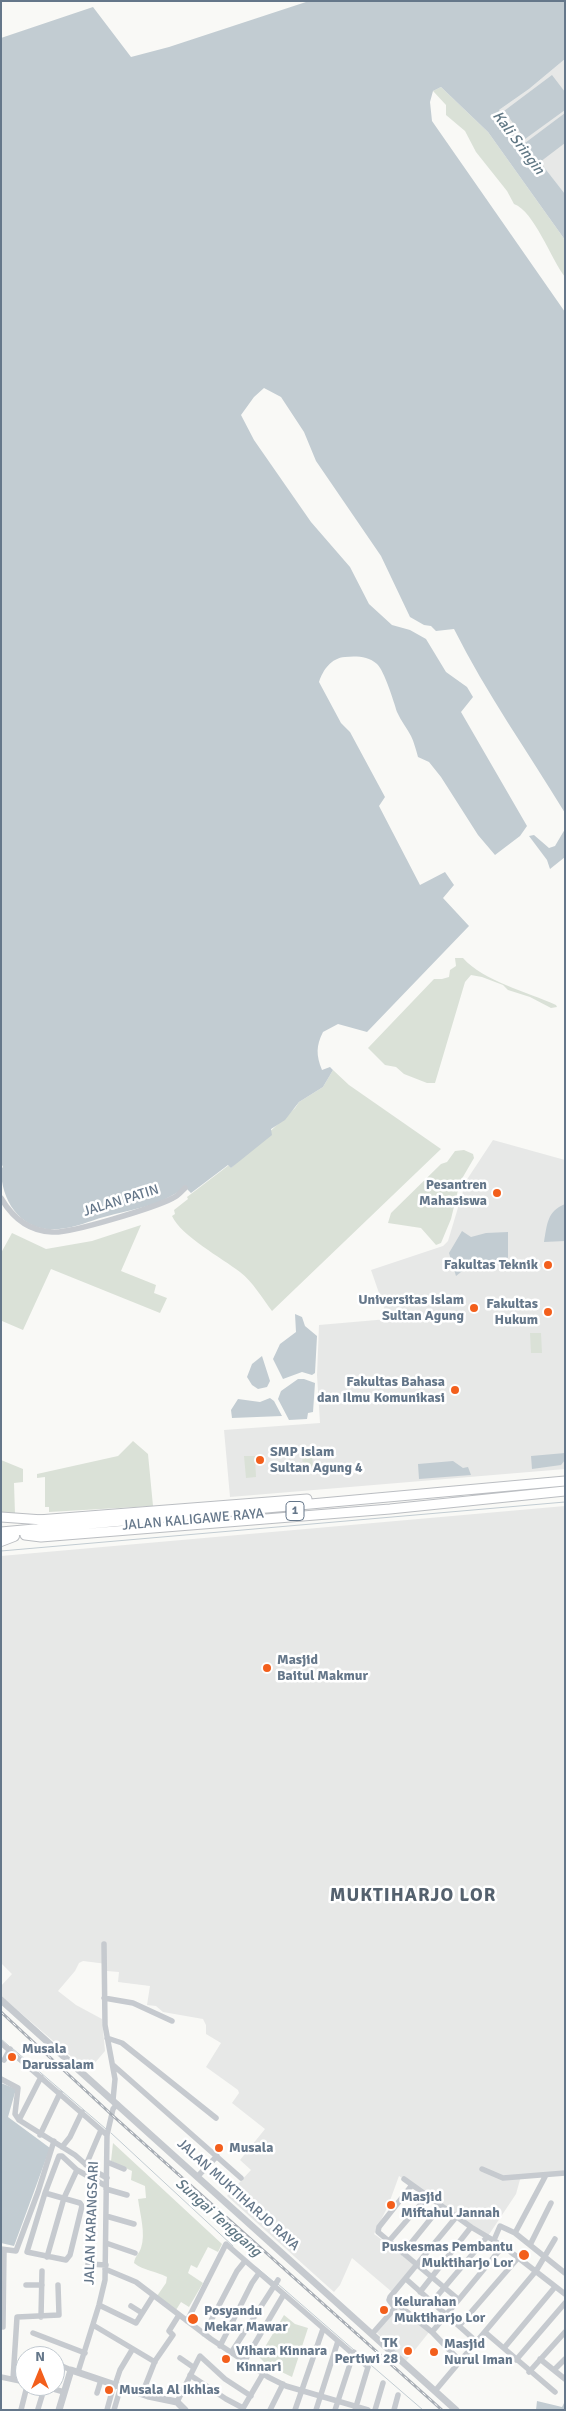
<!DOCTYPE html>
<style>
body{margin:0}
#map{position:relative;width:566px;height:2411px;overflow:hidden;background:#f9f9f6;font-family:Signika,sans-serif}
canvas{display:block}
.frame{position:absolute;inset:0;border:2px solid #65778a;pointer-events:none}
.north{position:absolute;left:15px;top:2346px;width:50px;height:50px;box-sizing:border-box;background:#fff;border:1px solid #c1c9d0;border-radius:50%;rotate:0deg;font-size:14px;font-weight:700;line-height:20px;text-align:center;color:#65778a}
.north::after{content:'';display:block;margin:auto;width:18px;height:22px;background:#f35f1c;clip-path:polygon(50% 0,100% 100%,50% 72%,0 100%)}
</style>
<div id="map">
<canvas width="566" height="2411"></canvas>
<div class="frame"></div>
<div class="north">N</div>
</div>
<script>
const ctx = document.querySelector('canvas').getContext('2d');
ctx.lineJoin = 'round';
function paint(path, color) { ctx.fillStyle = color; ctx.fill(path, 'evenodd'); }
function strokePath(path, color, width, dash) { ctx.strokeStyle = color; ctx.lineWidth = width; ctx.lineCap = dash ? 'butt' : 'round'; ctx.setLineDash(dash || []); ctx.stroke(path); }
function label(font, color, halo, rows, align = 'center') {
  ctx.font = font + ' Signika,sans-serif'; ctx.lineWidth = 5; ctx.setLineDash([]); ctx.textBaseline = 'middle'; ctx.strokeStyle = halo; ctx.fillStyle = color; for (const [text, x, y, turn = 0] of rows) {
    ctx.save(); ctx.translate(x, y); ctx.rotate((+turn || 0) * Math.PI / 180); ctx.textAlign = isNaN(turn) ? turn : align; if (halo) ctx.strokeText(text, 0, 0); ctx.fillText(text, 0, 0); ctx.restore();
  }
}
paint(new Path2D(`
 M565,59v135l-66,-84 30,-21z
 M493,1140l72,20v309l-335,28 -6,-67 96,-7 -3,-48 2,-50 69,-6 -17,-49 72,-24 5,-5 18,-60z
 M565,1506v665l-44,5 -5,18 -28,42 -89,-60 -11,30 -14,28 42,31 -24,27 -40,-34 -12,27 -6,7 -107,-96 24,-26 -11,-10 25,-31 -33,-26 7,-10 -1,-3 -32,-23 15,-24 -15,-9v-9l-3,-6 -40,-7 -7,-6 -9,-1 3,-19 -32,-4 1,-10 -12,-1v-7l-24,-3 -4,2 -4,8 -17,20 18,14 26,14 3,32 -17,20 -87,-75v-10l11,-12 -11,-11v-407z
 M397,2303l33,28 -24,30 -31,-30z`), '#e7e8e7');
paint(new Path2D(`
 M441,87l47,45 77,108v37c-14,-18 -31,-66 -51,-73l-7,-13 -31,-39 -11,-21 -19,-16v-10l-13,-14z
 M455,958h8c20,23 65,34 93,47l1,2 -6,1 -21,-11 -22,-7 -5,-5 -21,-8 -11,-2 -6,7 -30,101h-8l-23,-9 -8,-7 -11,-2 -17,-17 66,-69h8l7,-2 1,-7 6,-4z
 M333,1070l16,15 92,64 -169,162c-10,-13 -19,-29 -32,-39 -18,-14 -59,-36 -68,-56l3,-2 -1,-4 14,-11 -1,-2 42,-32 2,3 64,-60 4,-6 24,-15z
 M464,1150l9,4 1,4 -14,24 -9,37 -10,24 -5,2 -15,-17 -33,-5 3,-10 50,-49 6,-2 8,-11z
 M141,1225l-20,46 35,14 -2,8 13,5 -7,15 -109,-44 -28,61 -21,-9 -1,2v-70l11,-20 34,16 46,-8z
 M530,1333h11l1,20h-11z
 M133,1441l15,13 5,52 -104,6v-5h-4v-30l-8,1v-4l81,-18z
 M312,1452l1,19 -10,1 -1,-19z
 M255,1456l1,21 -10,1 -2,-22z
 M1,1460l22,9v13l-9,1 1,31 -14,-1z
 M113,2143l109,101 -4,8 -10,-5 -11,21 -6,-3 -3,8 15,10 -14,24 -8,-5 -5,8 -19,-14 9,-13 1,-6c-11,-6 -23,-6 -33,-14 1,-7 5,-9 7,-15 5,-14 -1,-34 -3,-49l8,-1 -1,-12 -14,-6 1,-9 -21,-10z
 M284,2315l11,9 13,4 -16,49 -25,-12 -8,-8z`), '#dae1d7');
paint(new Path2D(`
 M309,1h256v58l-36,30 -30,21 26,33 40,-30v30l-25,19 25,32v46l-77,-108 -47,-45 -8,4 -3,11 2,19 133,191v501c-37,-61 -79,-120 -111,-184l-18,2 -5,-5 -7,-1 -14,-8 -29,-61 -65,-95 -12,-29 -23,-35 -17,-9 -10,9 -13,18 13,25 57,82 39,45 19,37 23,21 18,5 16,9 20,33 21,15 6,10 -12,15 66,114 -7,10 -25,19 -17,-20 -37,-58 -12,-15 -11,-5c-2,-7 -4,-15 -7,-21 -4,-8 -10,-15 -14,-24 -3,-10 -13,-42 -20,-48 -9,-8 -21,-8 -32,-7 -14,1 -22,13 -26,25l22,41 9,9 35,65 -6,9 41,79 25,-13 9,13 -11,13 26,28 -102,106 -29,-8 -15,8c-7,14 -7,23 -1,38l8,-3 3,3 -10,17 -24,15 -14,18 -14,9 1,6 -41,33 -3,-3 -37,28 -6,-6c-28,21 -50,21 -81,30 -15,4 -29,11 -45,12 -37,4 -58,-27 -58,-60l2,-2 -2,-4v-1125l92,-31 38,50 38,-10z
 M552,75l13,17v18l-40,29 -21,-28z
 M565,829v28l-15,12 -3,-9 -18,-24 5,-1 15,13 6,-2z
 M565,1204v37l-21,1c3,-17 3,-31 21,-38z
 M462,1231l9,6 15,-4 22,-1v25l-3,7h-34l-15,12 -7,-23z
 M295,1314l7,3 3,9 12,10 -2,37 -3,2 -10,-3 -19,7 -10,-20 7,-15 16,-12z
 M262,1356l8,25 -3,6 -9,2 -6,-4 -5,-8 5,-13z
 M298,1379h6l11,4 -2,29 -5,1 -1,6 -18,1 -11,-21 3,-8z
 M270,1398l4,3 8,15 -50,2 -1,-8 7,-11 22,3z
 M565,1453v7l-4,5 -29,4 -1,-13z
 M453,1461l10,7 5,-1 3,8 -52,4 -1,-15z
 M1,2083l15,6 -8,28 42,31 -36,98 -13,-3z
 M537,2401l25,6 3,-6v9h-29z`), '#c2ccd2');
strokePath(new Path2D(`
 M1,1551l564,-49
 M1,2039l8,7
 M12,2048l94,81
 M111,2133l122,113
 M256,2267l18,15
 M278,2284l76,66
 M357,2353l66,57`), '#c2ccd2', 1);
const trunk = new Path2D(`
 M1,1517l42,3
 M38,1520l269,-21
 M1,1532l564,-51
 M25,1535l16,2 349,-28 175,-18`);
const motorway = new Path2D(`
 M1,1541l13,-5`);
strokePath(trunk, '#bbbec2', 11);
strokePath(motorway, '#bbbec2', 12);
strokePath(new Path2D(`
 M1,1198c11,19 28,33 51,34 18,2 104,-25 121,-34 5,-2 8,-6 12,-10
 M104,1944l1,81 10,54 -2,21
 M104,1998l29,5 39,18
 M107,2038l15,5 94,75
 M1,2043l106,92
 M4,2060l6,-11
 M113,2065l128,113
 M1,2079l17,9 -3,26 4,6 56,35 16,14 16,9
 M19,2120l22,-43
 M40,2135l20,-42
 M62,2147l8,-10 12,-25
 M107,2162l17,7
 M86,2165l15,-35
 M482,2169l21,9 62,-5
 M546,2175l-31,58 50,40
 M198,2176l19,-20
 M404,2179l67,48 32,19 62,48
 M412,2185l-33,42 -1,5 80,67
 M106,2189l21,6
 M45,2193l35,10 2,3 -12,49 -4,5 -39,-8z
 M45,2193l14,-37h3l15,14
 M106,2216l28,8
 M494,2240l6,-14 15,7
 M389,2241l38,-44
 M106,2243l29,10
 M530,2245l21,-42
 M1,2249l15,2 22,-59 16,-51
 M403,2253l38,-47
 M47,2257l17,-59 13,-28 29,16
 M88,2264l18,1
 M105,2269l31,13 75,57 57,38 18,9 82,24
 M406,2279l71,63
 M26,2285h16
 M420,2292l51,-65
 M432,2302l55,-65
 M99,2305l37,18 17,-27
 M131,2306l11,7
 M402,2308l30,24
 M41,2317l1,-46
 M187,2321l39,-77 142,123 -13,43
 M93,2325l62,37
 M459,2326l59,-68
 M3,2327l1,-77
 M33,2333l52,20
 M486,2333l69,59
 M204,2334l33,-63 8,-10
 M372,2334l23,-26 -6,-8 1,-3 67,-81
 M220,2346l32,-63 7,-10
 M504,2348l51,-61
 M28,2353l10,3
 M231,2353l47,-73
 M180,2358l13,9
 M540,2359l25,20
 M516,2360l49,-57
 M460,2361l-28,-29 71,-86
 M244,2362l40,-68
 M55,2363l16,7
 M554,2370l11,-11
 M78,2372l21,-67 6,-25 2,-145 6,-26 4,-5
 M529,2372l36,-40
 M190,2375l36,24 17,9
 M1,2377l24,5
 M13,2379l4,-62 42,-2 -1,-30
 M115,2385l5,-15 12,-20
 M43,2386l21,6
 M435,2391l101,-120 19,-32
 M97,2393l4,-13
 M142,2394l13,-33 18,-26 -4,-4 10,-16
 M177,2402l23,-46 25,23 26,17
 M38,2409l7,-23
 M21,2410l6,-24
 M107,2410l7,-26
 M114,2410l7,-24
 M242,2410l21,-36
 M270,2410l13,-26
 M295,2410l28,-81
 M316,2410l22,-69
 M335,2410l19,-58
 M375,2410l8,-27
 M394,2410l4,-15`), '#c6cacf', 5.5);
strokePath(new Path2D(`
 M1,2000l455,410
 M59,2410l12,-40 77,26 29,6 8,8`), '#c6cacf', 7);
strokePath(trunk, '#fff', 9);
strokePath(motorway, '#fff', 10);
const rail = new Path2D(`
 M1,2012l111,103 330,295`);
strokePath(rail, '#a8aeb5', 3);
strokePath(rail, '#fff', 1, [4]);
for (const [x, y, r, color] of [
 [497,1193,5,"#f35f1c"],
 [548,1265,5,"#f35f1c"],
 [474,1308,5,"#f35f1c"],
 [548,1312,5,"#f35f1c"],
 [455,1390,5,"#f35f1c"],
 [260,1460,5,"#f35f1c"],
 [267,1668,5,"#f35f1c"],
 [12,2057,5,"#f35f1c"],
 [219,2148,5,"#f35f1c"],
 [391,2205,5,"#f35f1c"],
 [524,2255,6,"#f35f1c"],
 [384,2310,5,"#f35f1c"],
 [193,2319,6,"#f35f1c"],
 [408,2351,5,"#f35f1c"],
 [434,2352,5,"#f35f1c"],
 [226,2359,5,"#f35f1c"],
 [109,2390,5,"#f35f1c"]
]) { const dot = new Path2D(); dot.arc(x, y, r, 0, 2 * Math.PI); ctx.fillStyle = color; ctx.fill(dot); strokePath(dot, '#fff', 2); }
for (const [x, y, w] of [
 [295,1511,18]
]) { const box = new Path2D(); box.roundRect(x - w / 2, y - 9.5, w, 19, 4); ctx.fillStyle = '#fff'; ctx.fill(box); strokePath(box, '#65778a', 1); }
label('bold 12px', '#65778a', null, [
 ["1",295,1511]
]);
label('bold 14px', '#65778a', '#fff', [
 ["Pesantren",487,1185,"right"],
 ["Mahasiswa",487,1201,"right"],
 ["Fakultas Teknik",538,1265,"right"],
 ["Universitas Islam",464,1300,"right"],
 ["Sultan Agung",464,1316,"right"],
 ["Fakultas",538,1304,"right"],
 ["Hukum",538,1320,"right"],
 ["Fakultas Bahasa",445,1382,"right"],
 ["dan Ilmu Komunikasi",445,1398,"right"],
 ["SMP Islam",270,1452],
 ["Sultan Agung 4",270,1468],
 ["Masjid",277,1660],
 ["Baitul Makmur",277,1676],
 ["Musala",22,2049],
 ["Darussalam",22,2065],
 ["Musala",229,2148],
 ["Masjid",401,2197],
 ["Miftahul Jannah",401,2213],
 ["Puskesmas Pembantu",513,2247,"right"],
 ["Muktiharjo Lor",513,2263,"right"],
 ["Kelurahan",394,2302],
 ["Muktiharjo Lor",394,2318],
 ["Posyandu",204,2311],
 ["Mekar Mawar",204,2327],
 ["TK",398,2343,"right"],
 ["Pertiwi 28",398,2359,"right"],
 ["Masjid",444,2344],
 ["Nurul Iman",444,2360],
 ["Vihara Kinnara",236,2351],
 ["Kinnari",236,2367],
 ["Musala Al Ikhlas",119,2390]
], 'left');
label('14px', '#65778a', '#fff', [
 ["JALAN PATIN",121,1201,-17],
 ["JALAN KALIGAWE RAYA",193,1520,-5],
 ["JALAN MUKTIHARJO RAYA",238,2195,42],
 ["JALAN KARANGSARI",92,2223,-88]
]);
label('italic 15px', '#617885', '#fff', [
 ["Kali Sringin",518,143,53],
 ["Sungai Tenggang",218,2218,42]
]);
ctx.letterSpacing = '1px';
label('bold 19px', '#54616e', '#fff', [
 ["MUKTIHARJO LOR",413,1896]
]);
ctx.letterSpacing = '0px';
</script>
